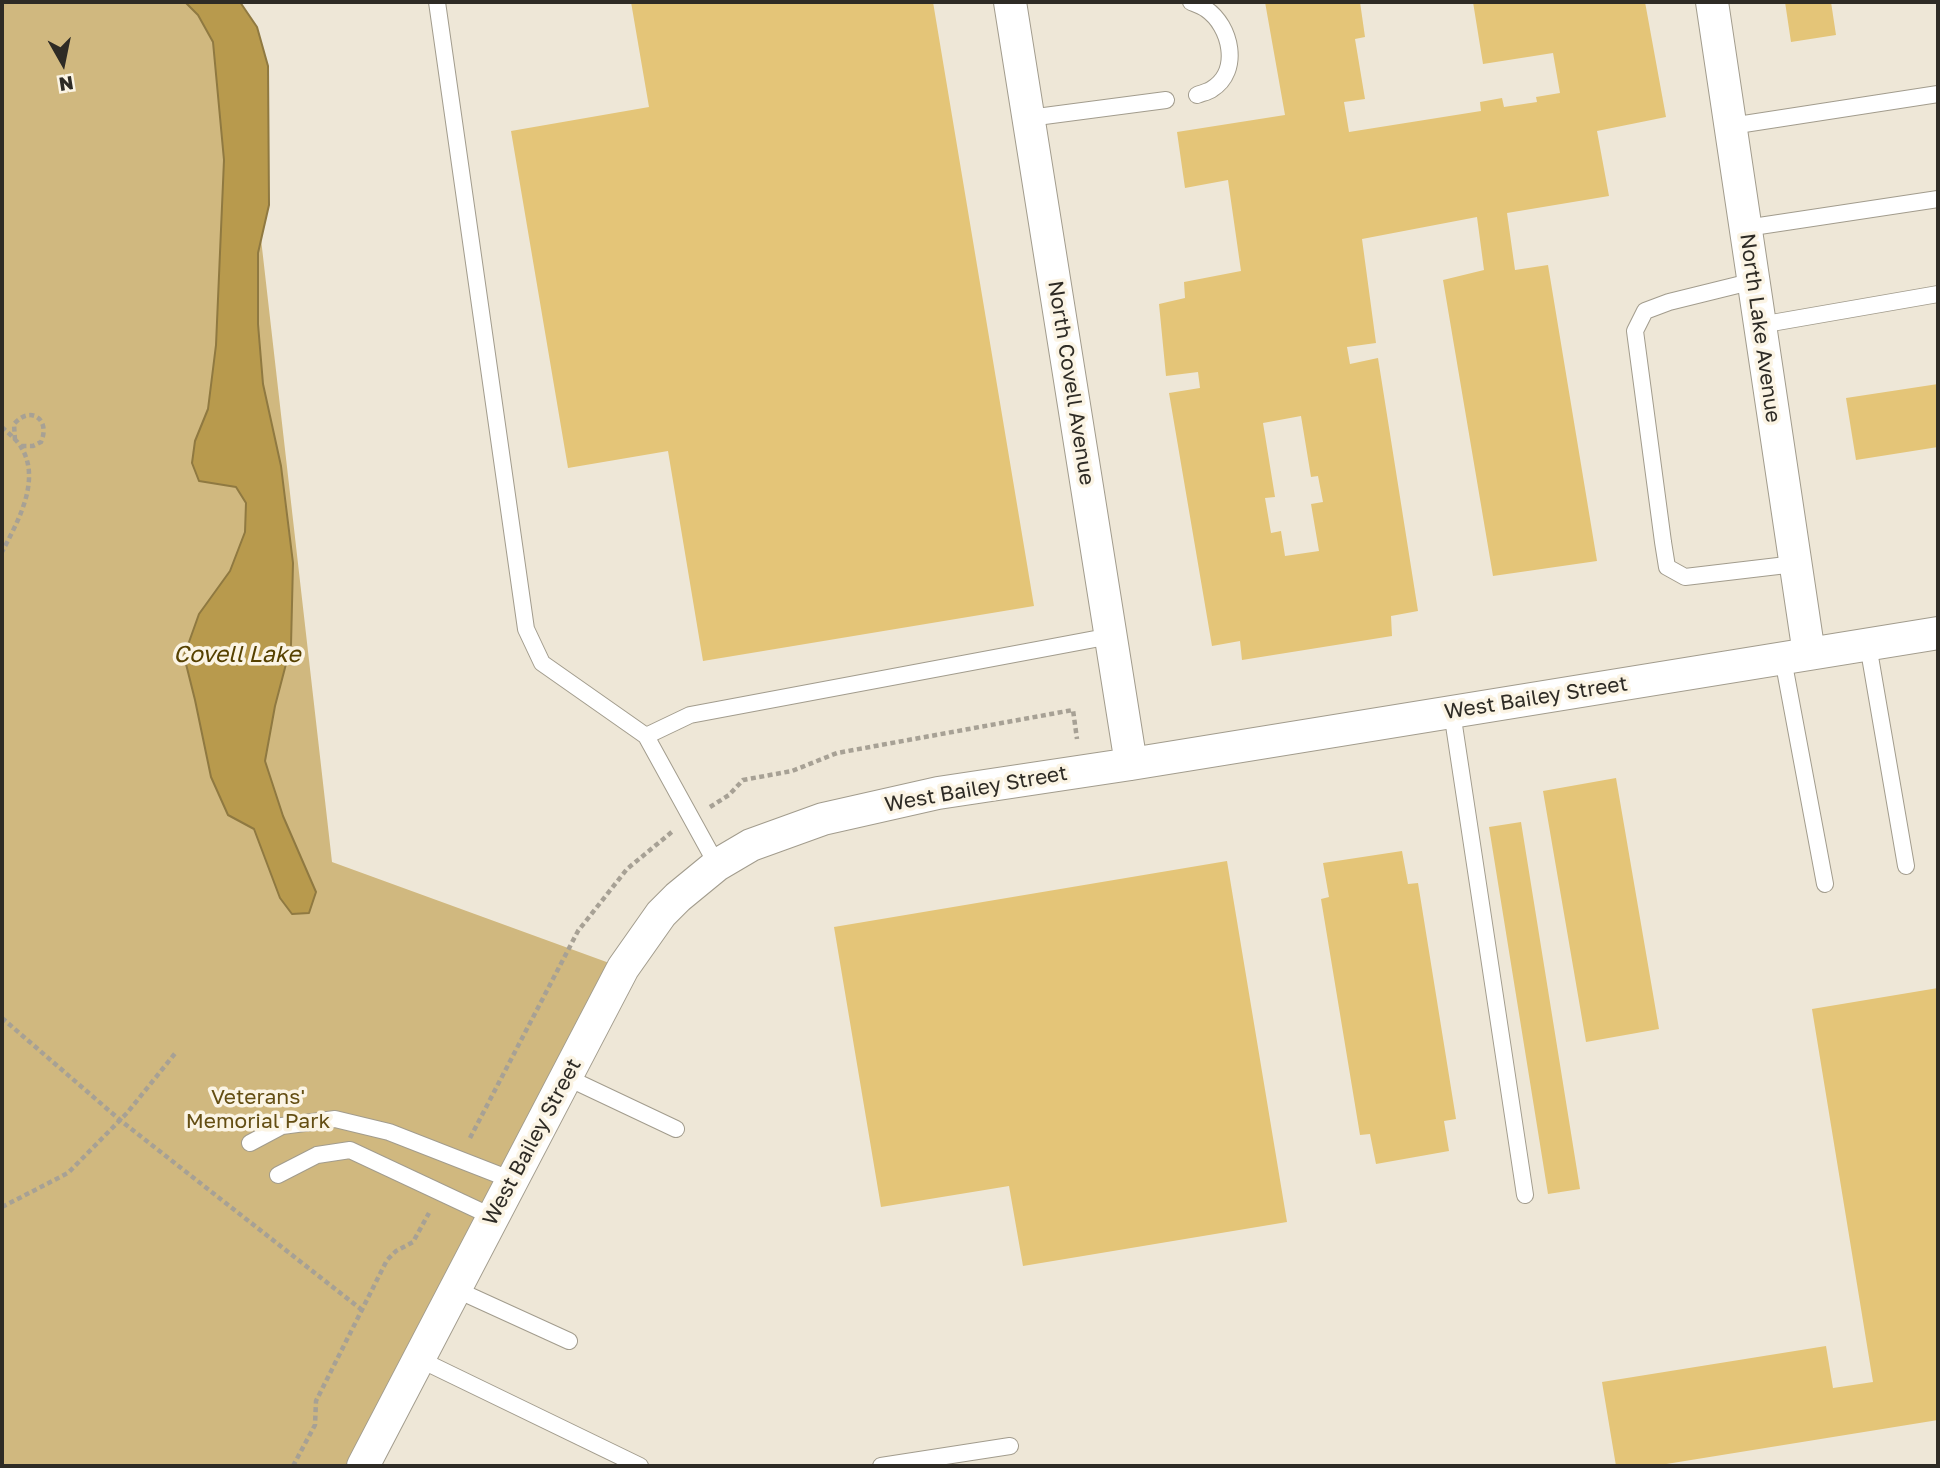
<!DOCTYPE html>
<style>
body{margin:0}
#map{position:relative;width:1940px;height:1468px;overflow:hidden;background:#eee7d7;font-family:"Golos Text",sans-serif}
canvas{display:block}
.frame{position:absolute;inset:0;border:4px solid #2e2b25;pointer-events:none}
.north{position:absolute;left:28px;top:28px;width:70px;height:70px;-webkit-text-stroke:5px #fbf4e4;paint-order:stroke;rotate:171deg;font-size:19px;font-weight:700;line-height:28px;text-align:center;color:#2e2b25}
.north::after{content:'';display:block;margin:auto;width:24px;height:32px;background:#2e2b25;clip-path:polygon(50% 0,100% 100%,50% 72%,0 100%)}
</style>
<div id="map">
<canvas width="1940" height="1468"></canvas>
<div class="frame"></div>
<div class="north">N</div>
</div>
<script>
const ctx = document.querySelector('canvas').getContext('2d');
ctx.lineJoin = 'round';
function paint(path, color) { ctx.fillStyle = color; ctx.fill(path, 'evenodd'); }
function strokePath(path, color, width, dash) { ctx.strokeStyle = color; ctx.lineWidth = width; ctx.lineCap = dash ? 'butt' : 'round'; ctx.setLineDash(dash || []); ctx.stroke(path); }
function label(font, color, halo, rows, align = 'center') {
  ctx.font = font + ' "Golos Text",sans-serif'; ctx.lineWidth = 7; ctx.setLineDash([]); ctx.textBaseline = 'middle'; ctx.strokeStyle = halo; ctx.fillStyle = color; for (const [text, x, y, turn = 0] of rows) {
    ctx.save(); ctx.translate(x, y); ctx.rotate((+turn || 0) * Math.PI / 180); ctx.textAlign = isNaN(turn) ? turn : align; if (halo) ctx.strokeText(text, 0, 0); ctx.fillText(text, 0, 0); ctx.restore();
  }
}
paint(new Path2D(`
 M2,2h232l98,860 291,106 -276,498h-345z`), '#d0b87f');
const water = new Path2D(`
 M185,2h55l17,25 11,39 1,139 -11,48v71l5,60 18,82 12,97 -2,82 -16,61 -10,55 18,55 33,76 -7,21 -17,1 -12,-16 -26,-69 -26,-14 -17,-38 -16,-77 -11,-44 15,-42 31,-43 15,-39 1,-29 -10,-16 -37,-6 -7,-18 3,-22 13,-32 8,-64 8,-185 -11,-118 -15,-27z`);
paint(water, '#b89a4d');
strokePath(water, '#8f7941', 2);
paint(new Path2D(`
 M631,2h302l101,604 -331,55 -35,-210 -100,17 -57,-337 138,-24z
 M1265,2h95l5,35 -10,2 10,60 -21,3 5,30 132,-21 -1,-9 22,-4 2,9 33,-5 -1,-5 24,-4 -7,-40 -70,11 -10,-62h172l21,115 -69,14 12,65 -102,17 8,57 33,-5 49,296 -104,15 -50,-296 41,-10 -7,-53 -115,22 14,104 -29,4 3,17 28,-6 40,253 -27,5 1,20 -150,24 -2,-19 -28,5 -43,-253 31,-5 -2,-16 -32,4 -7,-72 26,-6 -1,-16 57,-11 -13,-91 -43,8 -8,-56 108,-17zM1301,416l10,61 7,-1 5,26 -12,2 8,47 -34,5 -4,-25 -10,2 -6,-35 10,-1 -12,-74z
 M1785,2h46l5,33 -45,7z
 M1938,384v63l-82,13 -10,-62z
 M1616,778l43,251 -73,13 -43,-251z
 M1521,822l59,367 -32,5 -59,-367z
 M1402,851l6,33 10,-1 38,236 -12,2 5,30 -73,13 -6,-30 -10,1 -39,-236 8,-2 -6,-34z
 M1227,861l60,361 -264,44 -14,-80 -128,21 -47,-280z
 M1938,988v432l-284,46h-38l-14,-84 224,-36 7,42 40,-6 -61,-373z`), '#e4c578');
const service = new Path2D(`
 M437,2l89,627 16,34 104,73 71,129
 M1191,2c5,2 11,4 15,7 25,17 35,62 6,80 -4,3 -10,4 -15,6
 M1029,118l137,-18
 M1731,126l207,-32
 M1746,228l192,-29
 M1754,281l-85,21 -24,9 -10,20 28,211 4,25 18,10 110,-13
 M1760,325l178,-31
 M1868,645l38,221
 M1783,659l42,225
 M1452,712l73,483
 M646,736l44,-21 421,-79
 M566,1077l110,52
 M250,1143l32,-17 53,-7 54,13 123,48
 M278,1175l39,-20 33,-5 143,67
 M455,1289l114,52
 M419,1359l221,107
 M881,1466l129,-20`);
const minor = new Path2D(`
 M1010,2l121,762
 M1712,2l97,652
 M363,1466l260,-498 38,-54 17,-17 39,-32 34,-20 72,-26 115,-26 193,-29 807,-131`);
strokePath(service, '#a29c8d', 18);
strokePath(minor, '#a29c8d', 34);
strokePath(new Path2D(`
 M2,427c6,6 15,13 19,20 21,33 -4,76 -19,105
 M15,440l-1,-16c16,-19 37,-5 27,18l-8,4h-12
 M710,807l19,-12 14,-15 49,-9 45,-18 236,-43 4,29
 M2,1018l118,102 242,190
 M470,1138l108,-207 49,-62 46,-38
 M2,1207l66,-34 59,-60 50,-62
 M293,1466l22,-41 1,-24 71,-141 9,-9 17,-9 16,-29`), '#a7a195', 4.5, [5, 3.5]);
strokePath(service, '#fff', 16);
strokePath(minor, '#fff', 32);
label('21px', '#2e2b25', '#fbf4e4', [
 ["North Lake Avenue",1760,328,82],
 ["North Covell Avenue",1071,383,81],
 ["West Bailey Street",1536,698,-9],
 ["West Bailey Street",976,789,-10],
 ["West Bailey Street",532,1142,-62]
]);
label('21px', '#644e13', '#fbf4e4', [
 ["Veterans'",258,1097],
 ["Memorial Park",258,1121]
]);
label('italic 23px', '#564100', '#fbf4e4', [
 ["Covell Lake",237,655]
]);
</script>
